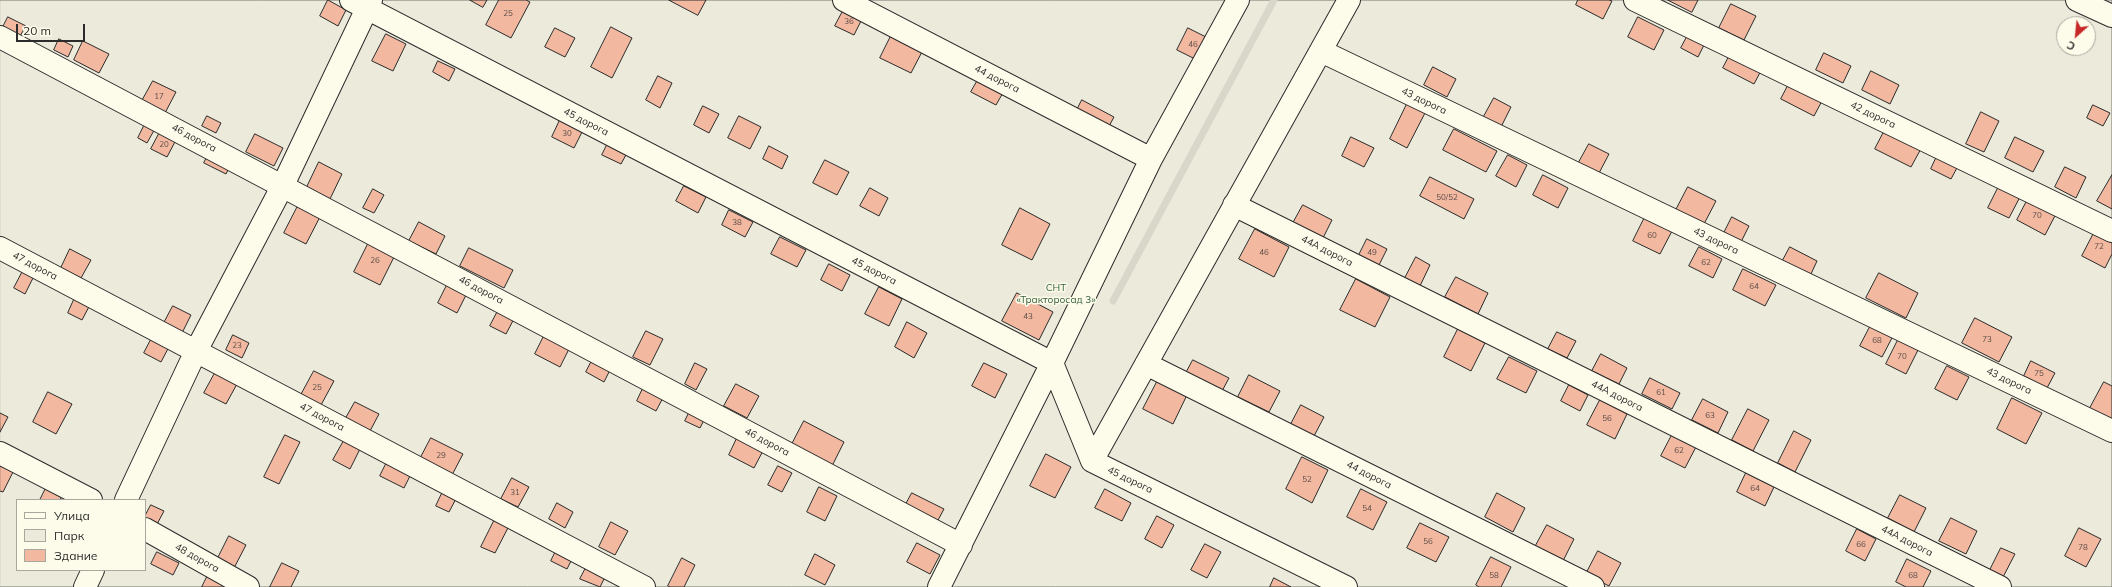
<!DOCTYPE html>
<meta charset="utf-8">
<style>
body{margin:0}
#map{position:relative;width:2112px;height:587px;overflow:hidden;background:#fdfbea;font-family:Mulish,sans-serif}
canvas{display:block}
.legend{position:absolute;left:16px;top:499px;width:130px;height:72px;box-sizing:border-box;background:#fdfbea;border:1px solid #a9a89e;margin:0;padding:5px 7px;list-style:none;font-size:12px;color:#2b2b2b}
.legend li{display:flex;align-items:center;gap:8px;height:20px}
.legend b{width:20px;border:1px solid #a9a89e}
.north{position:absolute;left:2056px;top:16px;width:40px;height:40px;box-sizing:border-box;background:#fdfbea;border:1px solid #a9a89e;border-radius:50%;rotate:207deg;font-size:11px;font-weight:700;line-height:16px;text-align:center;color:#2b2b2b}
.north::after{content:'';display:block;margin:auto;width:14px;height:18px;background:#c62828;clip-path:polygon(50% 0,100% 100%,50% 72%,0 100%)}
.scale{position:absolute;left:16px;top:24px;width:69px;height:18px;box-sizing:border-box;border:2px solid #2b2b2b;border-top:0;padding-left:5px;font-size:12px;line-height:14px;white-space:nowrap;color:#2b2b2b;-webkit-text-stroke:3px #fdfbea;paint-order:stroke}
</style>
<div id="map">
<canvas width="2112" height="587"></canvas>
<ul class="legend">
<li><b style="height:5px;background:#fdfbea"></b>Улица</li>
<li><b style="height:11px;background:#ecebdb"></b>Парк</li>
<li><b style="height:11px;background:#f2b8a0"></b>Здание</li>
</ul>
<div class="north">С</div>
<div class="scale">20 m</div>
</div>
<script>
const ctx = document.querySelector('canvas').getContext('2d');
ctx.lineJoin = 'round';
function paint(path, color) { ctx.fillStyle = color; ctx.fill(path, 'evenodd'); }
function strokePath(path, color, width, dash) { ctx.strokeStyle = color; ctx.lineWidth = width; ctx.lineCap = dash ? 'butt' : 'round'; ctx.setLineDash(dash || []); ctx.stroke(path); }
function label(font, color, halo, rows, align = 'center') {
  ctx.font = font + ' Mulish,sans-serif'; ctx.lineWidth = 3; ctx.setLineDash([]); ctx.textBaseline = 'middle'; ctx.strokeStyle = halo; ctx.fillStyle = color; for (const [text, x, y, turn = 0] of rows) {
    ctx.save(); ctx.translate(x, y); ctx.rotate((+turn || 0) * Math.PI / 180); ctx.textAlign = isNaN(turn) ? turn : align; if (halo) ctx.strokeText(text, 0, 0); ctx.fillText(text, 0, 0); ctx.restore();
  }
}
const green = new Path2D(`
 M0,0h2112v587h-2112zM2064,24h24v24h-24zM17,500h128v70h-128z`);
paint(green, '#ecebdb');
strokePath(green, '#74746e', 1);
strokePath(new Path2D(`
 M1113,301l161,-301`), '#d8d7c9', 7);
const building = new Path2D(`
 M328,0l18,10 -8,16 -18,-10z
 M470,0h17l-4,7z
 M499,0h27l4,2 -19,36 -25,-13z
 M669,0h37l-8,15z
 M1578,0h31l3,1 -9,18 -27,-14z
 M1668,0h30l-6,12z
 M1731,4l25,12 -12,24 -25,-12z
 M844,9l18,10 -8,16 -19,-9z
 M8,17l18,9 -6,10 -17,-9z
 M1638,17l26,13 -10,20 -26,-13z
 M611,27l21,11 -20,40 -21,-11z
 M555,28l20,10 -10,19 -20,-10z
 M1188,28l22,11 -11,22 -22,-11z
 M893,32l31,16 -13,25 -31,-15z
 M386,34l20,10 -13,27 -21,-10z
 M1688,35l17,8 -7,14 -17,-9z
 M59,39l14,7 -5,11 -14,-7z
 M83,41l26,13 -10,19 -25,-13z
 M1732,51l31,16 -9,17 -31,-16z
 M1824,53l27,13 -8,17 -27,-13z
 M438,61l17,8 -6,12 -16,-9z
 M1433,67l23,12 -9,18 -23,-12z
 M1871,71l28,14 -9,19 -28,-14z
 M658,76l14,7 -12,25 -14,-8z
 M979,78l25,13 -8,14 -25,-13z
 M153,81l23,11 -11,21 -23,-12z
 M1790,82l33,17 -9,17 -33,-17z
 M1494,98l17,9 -11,22 -18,-9z
 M1082,100l32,17 -7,13 -32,-16z
 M1407,104l18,9 -18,35 -17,-9z
 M2093,105l17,8 -7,13 -16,-8z
 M703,106l16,8 -10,19 -15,-8z
 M1981,112l18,9 -15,31 -18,-8z
 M207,116l14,7 -5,10 -14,-7z
 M739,116l22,11 -11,22 -22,-11z
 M147,120l10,5 -10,18 -9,-5z
 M560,120l22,12 -8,16 -22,-11z
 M1887,126l36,19 -12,22 -36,-18z
 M1454,129l43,22 -11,21 -43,-22z
 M160,132l16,8 -9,17 -16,-8z
 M255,134l28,14 -9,18 -28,-14z
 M1351,137l23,11 -10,19 -22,-11z
 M2015,137l29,14 -11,21 -28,-14z
 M608,143l19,10 -6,11 -19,-9z
 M1589,144l20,10 -11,21 -20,-11z
 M769,146l19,10 -6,13 -19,-10z
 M210,151l22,11 -6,12 -22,-11z
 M1508,155l19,10 -11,22 -20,-11z
 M1937,156l21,10 -7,13 -20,-10z
 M825,160l24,12 -12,23 -24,-12z
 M319,162l23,12 -12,25 -23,-12z
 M2065,167l21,10 -10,21 -21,-11z
 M1543,175l25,13 -10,20 -25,-13z
 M2112,175v34l-15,-8z
 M1430,177l44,22 -10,20 -44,-23z
 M2000,184l21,11 -12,23 -21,-10z
 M684,186l22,11 -8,16 -22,-12z
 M1688,187l28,14 -12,23 -28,-14z
 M870,188l18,10 -9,18 -19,-10z
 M373,189l11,6 -10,18 -11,-5z
 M2029,197l28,15 -12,23 -28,-15z
 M301,200l22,11 -17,33 -22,-11z
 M1303,205l29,15 -10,20 -30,-15z
 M1020,208l30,16 -18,36 -30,-15z
 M729,210l24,12 -8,15 -23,-12z
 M1645,217l27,14 -12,23 -27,-13z
 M1732,217l17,9 -8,16 -17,-9z
 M419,222l26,14 -9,18 -27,-13z
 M1255,229l34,18 -15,30 -35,-18z
 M2095,231l17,9v14l-7,14 -23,-12z
 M780,237l26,13 -9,17 -26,-13z
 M371,238l26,13 -17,34 -26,-13z
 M1367,239l20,10 -9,18 -20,-10z
 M1699,247l23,12 -9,19 -24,-12z
 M1790,247l27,14 -7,15 -28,-14z
 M469,248l44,22 -9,18 -44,-22z
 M70,249l21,11 -10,18 -20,-10z
 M1416,257l14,8 -11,23 -15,-8z
 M829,264l21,11 -8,16 -21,-11z
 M25,267l11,5 -11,22 -11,-6z
 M1743,269l33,16 -11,21 -32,-16z
 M1879,273l39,20 -12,25 -40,-20z
 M1456,277l32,16 -10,21 -33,-17z
 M450,279l19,10 -12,24 -19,-10z
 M1356,279l34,18 -15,30 -35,-17z
 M879,287l23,12 -13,27 -24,-12z
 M77,293l15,8 -10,19 -14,-7z
 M1017,293l36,19 -14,28 -37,-19z
 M173,306l18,9 -9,18 -18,-10z
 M500,307l16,8 -10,19 -16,-8z
 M1975,318l37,19 -13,25 -37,-19z
 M907,322l20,11 -13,25 -19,-11z
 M1871,325l22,11 -11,21 -22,-11z
 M1458,329l27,14 -14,28 -27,-14z
 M547,330l25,13 -12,24 -25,-13z
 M646,331l17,8 -13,26 -17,-8z
 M1557,332l19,9 -9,17 -19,-9z
 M154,334l17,9 -10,19 -17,-9z
 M233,335l16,8 -7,15 -16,-8z
 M1898,340l20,10 -12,24 -20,-10z
 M596,353l18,9 -10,20 -18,-10z
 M1601,354l26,14 -8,16 -27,-13z
 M1509,357l28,14 -11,22 -29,-14z
 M1193,360l36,18 -8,15 -36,-18z
 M2031,361l24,12 -8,15 -23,-12z
 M695,363l12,6 -11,21 -11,-6z
 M984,363l23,11 -12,24 -23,-12z
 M1947,366l22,11 -12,23 -22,-11z
 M314,371l20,10 -13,24 -20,-10z
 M215,373l22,11 -11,20 -22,-11z
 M1249,375l31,16 -11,21 -31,-15z
 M1650,378l30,15 -8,16 -30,-15z
 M1158,380l29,15 -14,29 -30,-15z
 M646,382l20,10 -10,19 -19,-10z
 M2104,382l8,4v36l-23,-12z
 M736,384l23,12 -12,22 -23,-12z
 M1569,385l19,10 -8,16 -19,-10z
 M48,392l24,12 -16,30 -23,-12z
 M2012,398l30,15 -16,31 -29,-15z
 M1703,399l25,13 -10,21 -26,-13z
 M1600,400l27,14 -12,25 -28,-14z
 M355,402l24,12 -9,17 -24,-13z
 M1301,405l23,12 -11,21 -23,-12z
 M692,407l15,7 -7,14 -15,-7z
 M1748,409l21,11 -16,31 -21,-11z
 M0,413l8,4 -8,15z
 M804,421l40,21 -14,28 -41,-20z
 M1794,431l17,9 -16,32 -17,-9z
 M740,432l26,13 -12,23 -25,-13z
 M1673,433l24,12 -12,23 -24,-12z
 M285,435l15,7 -21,42 -15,-7z
 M346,437l16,8 -12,24 -17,-9z
 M431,438l32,16 -11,21 -32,-16z
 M1046,454l25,13 -16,31 -25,-12z
 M1302,457l26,13 -16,33 -26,-14z
 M389,458l24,12 -9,18 -24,-12z
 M0,466l13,6 -10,20 -3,-1z
 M778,466l14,7 -10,19 -14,-7z
 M1746,473l28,14 -9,19 -28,-14z
 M512,478l17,9 -11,20 -17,-8z
 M47,486l16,8 -3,6h-20z
 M445,487l14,6 -10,19 -13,-6z
 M819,487l18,9 -12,25 -18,-9z
 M1105,489l26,14 -9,18 -27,-13z
 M1361,489l26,13 -14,28 -26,-13z
 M912,493l32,16 -7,13 -32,-16z
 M1497,493l28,15 -12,24 -28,-15z
 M1900,495l26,13 -12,24 -26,-14z
 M557,503l16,9 -8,16 -16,-9z
 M151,505l13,6 -9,17 -10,-6v-6z
 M497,515l14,7 -16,31 -14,-6z
 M1157,516l17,9 -12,23 -17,-9z
 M1951,518l26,13 -11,23 -27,-13z
 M611,522l17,9 -13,24 -16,-8z
 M1420,523l29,14 -13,25 -29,-14z
 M1547,525l27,14 -12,24 -28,-14z
 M2079,528l22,11 -15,28 -21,-11z
 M1857,529l19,10 -11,22 -19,-10z
 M229,536l17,9 -12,23 -17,-8z
 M917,543l23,12 -10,19 -23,-12z
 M1205,544l16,8 -14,26 -16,-8z
 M558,547l16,8 -7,14 -16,-8z
 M2001,548l14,6 -13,25 -13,-7z
 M1598,551l23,12 -12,23 -23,-12z
 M157,552l22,11 -6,12 -22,-11z
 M815,554l20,11 -10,20 -20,-10z
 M1491,557l20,10 -10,20h-22l-3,-2z
 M682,558l13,7 -11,22h-14l-2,-1z
 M1907,559l24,12 -8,16h-17l-10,-5z
 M589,562l19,9 -8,16 -20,-8z
 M282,563l17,8 -8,16h-21z
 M209,573l22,14h-29z
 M1274,578l17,9h-21z`);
paint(building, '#f2b8a0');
strokePath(building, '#2b2b2b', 1);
const minor = new Path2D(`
 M351,0l701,363 40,98 254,126
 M844,0l307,159
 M1635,0l477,231
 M2077,0l35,16
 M0,37l961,508
 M1321,51l791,380
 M1234,205l766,382
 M0,248l644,339
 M1146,364l447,223
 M0,453l91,47
 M1092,461l257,-461
 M126,500l70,-149 87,-166 88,-185
 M145,529l103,58
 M85,587l8,-17
 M939,587l113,-224 99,-204 87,-159`);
strokePath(minor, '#2b2b2b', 24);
strokePath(minor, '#fdfbea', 22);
label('8px', '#5d4e48', null, [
 ["25",508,14],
 ["36",849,22],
 ["46",1193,45],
 ["17",159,97],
 ["30",567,134],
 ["20",164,145],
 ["50/52",1447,198],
 ["70",2037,216],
 ["38",737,223],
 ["60",1652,236],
 ["72",2099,247],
 ["46",1264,253],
 ["49",1372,253],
 ["26",375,261],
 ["62",1706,263],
 ["64",1754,287],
 ["43",1028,317],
 ["73",1987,340],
 ["68",1877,341],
 ["23",237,346],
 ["70",1902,357],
 ["75",2039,374],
 ["25",317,388],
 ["61",1661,393],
 ["63",1710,416],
 ["56",1607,419],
 ["62",1679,451],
 ["29",441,456],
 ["52",1307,480],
 ["64",1755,489],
 ["31",515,493],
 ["54",1367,509],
 ["56",1428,542],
 ["66",1861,545],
 ["78",2083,548],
 ["58",1494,576],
 ["68",1913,576]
]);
label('10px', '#2b2b2b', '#fdfbea', [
 ["44 дорога",997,79,27],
 ["43 дорога",1424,101,26],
 ["42 дорога",1873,115,26],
 ["45 дорога",586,122,27],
 ["46 дорога",194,138,28],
 ["43 дорога",1716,241,26],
 ["44А дорога",1327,251,27],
 ["47 дорога",35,266,28],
 ["45 дорога",874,271,27],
 ["46 дорога",481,290,28],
 ["43 дорога",2009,381,26],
 ["44А дорога",1617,396,27],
 ["47 дорога",322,417,28],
 ["46 дорога",767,442,28],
 ["44 дорога",1369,475,27],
 ["45 дорога",1130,480,26],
 ["44А дорога",1907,541,27],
 ["48 дорога",197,558,29]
]);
label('10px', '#34623c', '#fdfbea', [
 ["СНТ",1056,288],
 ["«Тракторосад 3»",1056,300]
]);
</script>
